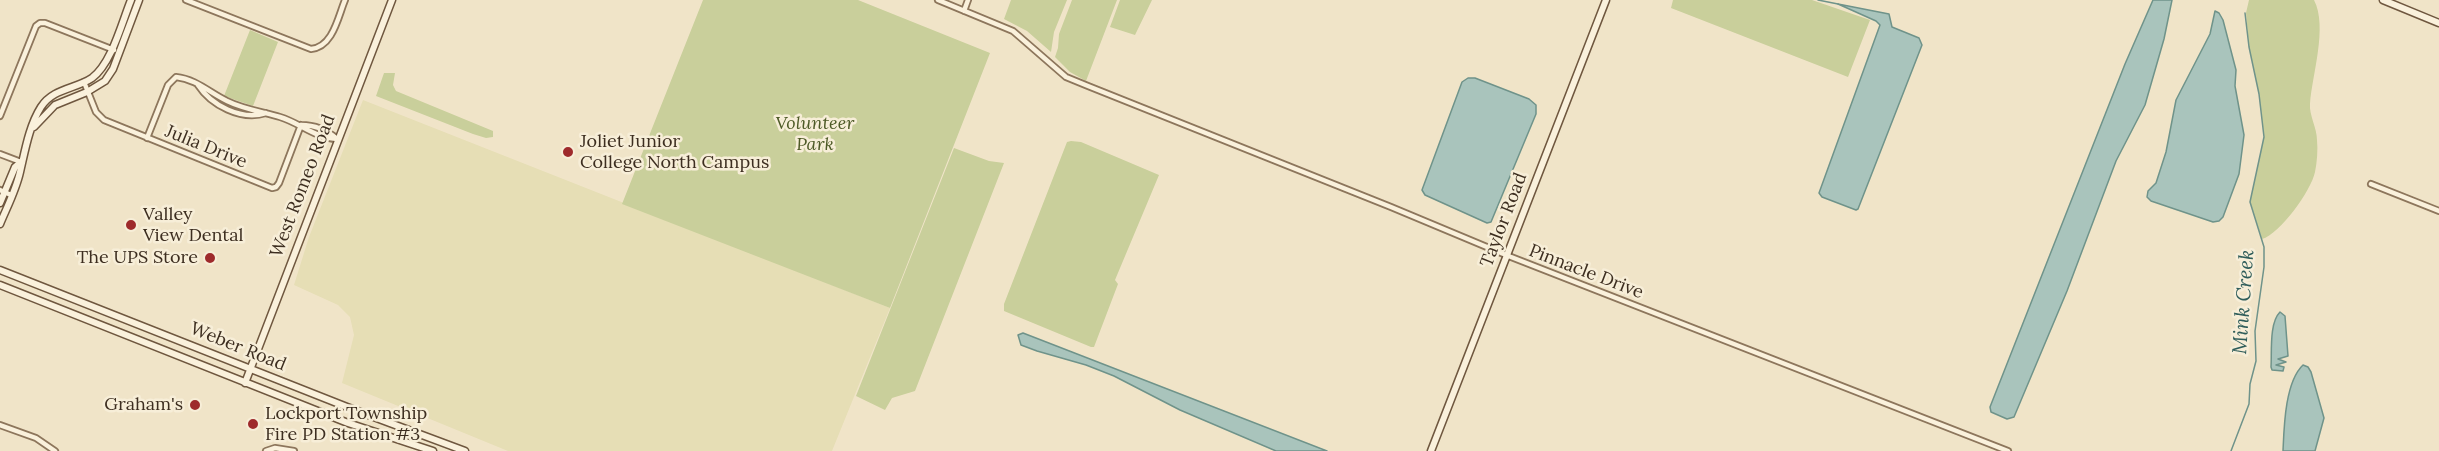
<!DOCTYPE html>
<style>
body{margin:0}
canvas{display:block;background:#f0e4c8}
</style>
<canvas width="2439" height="451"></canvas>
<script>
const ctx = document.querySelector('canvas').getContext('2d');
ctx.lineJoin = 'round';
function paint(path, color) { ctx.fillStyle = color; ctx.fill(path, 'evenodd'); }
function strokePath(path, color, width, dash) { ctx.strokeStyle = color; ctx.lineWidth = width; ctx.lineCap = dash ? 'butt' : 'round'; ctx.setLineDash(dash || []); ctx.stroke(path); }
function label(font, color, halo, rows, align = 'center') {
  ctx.font = font + ' Lora,serif'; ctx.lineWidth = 5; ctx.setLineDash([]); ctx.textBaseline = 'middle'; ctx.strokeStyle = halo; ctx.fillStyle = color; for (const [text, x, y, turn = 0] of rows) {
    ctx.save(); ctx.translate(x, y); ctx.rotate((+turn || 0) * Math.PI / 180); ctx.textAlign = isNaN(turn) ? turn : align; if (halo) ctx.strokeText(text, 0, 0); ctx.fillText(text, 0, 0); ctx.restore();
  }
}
paint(new Path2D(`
 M363,100l527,208 -58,143h-324l-166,-68 12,-48 -4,-18 -12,-12 -44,-20 15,-48z`), '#e6deb5');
paint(new Path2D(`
 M703,0h155l132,53 -100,255 -268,-104z
 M1011,0h56l-13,32 -3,20 -24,-21 -23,-12z
 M1072,0h45l-31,81 -16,-9 -15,-15 3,-9 1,-14z
 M1120,0h32l-17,35 -25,-8z
 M1673,0h139l58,20 -22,57 -177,-69z
 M2249,0h65c14,27 -2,75 -4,104 -1,11 7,24 7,36 1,10 0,22 -2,32 -4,19 -35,62 -53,67l-12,-37 14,-65 -5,-43 -10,-47 -3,-34z
 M250,30l28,12 -25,64 -29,-10z
 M384,73h11l-2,12 3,6 97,40v6l-7,1 -13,-4 -97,-38z
 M1071,141l10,1 78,33 -44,105 3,4 -24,63h-3l-87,-36v-7l63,-162z
 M954,148l35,13 15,2 -89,228 -23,7 -7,12 -29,-14z`), '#c9cf9b');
const water = new Path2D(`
 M2153,0h19l-8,39 -19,66 -29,56 -49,130 -53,126 -7,2 -16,-7 -1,-5 135,-343z
 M1838,4l51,10 3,13 27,11 3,7 -64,164 -2,1 -34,-13 -3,-4 61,-168 -4,-4z
 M2215,11l4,2 4,7 13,50 -1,16 9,49 -5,39 -16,43 -4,4 -6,1 -62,-21 -4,-4 1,-6 8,-8 10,-31 10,-52 34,-66z
 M1468,78h7l54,21 7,6v9l-45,108 -4,1 -62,-28 -3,-5 40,-108z
 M2280,312l5,4 3,40 -10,3 8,3 -10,3 8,2 -1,4 -11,-1 -1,-3c1,-15 -2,-44 9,-55z
 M1023,333l304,118h-51l-96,-41 -66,-34 -28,-11 -49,-14 -16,-6 -3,-10z
 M2303,365l5,2 3,5 13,46 -9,33h-32c1,-24 2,-69 20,-86z`);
paint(water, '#a9c4bc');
strokePath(water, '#6f938a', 1.5);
strokePath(new Path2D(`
 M1818,0l20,4
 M2231,451l18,-47 1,-20 6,-23 -1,-30 9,-64v-20l-14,-45 14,-65 -5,-43 -10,-47 -4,-34`), '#6f938a', 1.5);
const street = new Path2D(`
 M186,0l125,49c22,-2 27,-32 34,-49
 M938,0l75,31 53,46 22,9 303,121 115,48 502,196
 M964,11l4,-11
 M84,82l12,30 8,8 168,68 4,-1 3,-4 22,-58
 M198,85c13,20 43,36 68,28
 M0,116l36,-90 4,-3h5l69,27
 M301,125c13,0 26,5 36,14
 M147,138l21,-53 8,-8c20,2 34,16 51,24 16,8 36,11 53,16 20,6 35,21 57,22
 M0,154l21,8
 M2371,184l68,27
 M0,190l11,5
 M0,425l36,13 19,13
 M266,451l9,-3 19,3`);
const secondary = new Path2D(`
 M2383,0l56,23
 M34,127l21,-22 32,-13 18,-11 8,-12 26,-69
 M0,203l15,-36 6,-5
 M0,224c7,-17 16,-34 20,-52 5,-21 9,-46 21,-65 12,-19 35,-18 51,-29 20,-15 30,-56 39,-78
 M0,270l347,137 118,44
 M0,285l348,138 85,28
 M245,383l147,-383
 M1431,451l175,-451`);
strokePath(street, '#8d765c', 8);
strokePath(secondary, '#6f573f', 9);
strokePath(street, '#faf1dc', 4.5);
strokePath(secondary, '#faf1dc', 6);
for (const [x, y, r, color] of [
 [568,152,6,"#9e2a2b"],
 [131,225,6,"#9e2a2b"],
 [210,258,6,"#9e2a2b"],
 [195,405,6,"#9e2a2b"],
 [253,424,6,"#9e2a2b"]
]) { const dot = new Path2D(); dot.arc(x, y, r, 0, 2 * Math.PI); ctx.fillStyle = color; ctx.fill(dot); strokePath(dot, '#f7eed8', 2); }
label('italic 18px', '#4d5a26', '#f7eed8', [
 ["Volunteer",815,124],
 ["Park",815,145]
]);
label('18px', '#3d2e20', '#f7eed8', [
 ["Joliet Junior",580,142],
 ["College North Campus",580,163],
 ["Valley",143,215],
 ["View Dental",143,236],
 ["The UPS Store",198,258,"right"],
 ["Graham's",183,405,"right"],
 ["Lockport Township",265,414],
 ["Fire PD Station #3",265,435]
], 'left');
label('18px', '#3d2e20', '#f7eed8', [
 ["Julia Drive",206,147,22],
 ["West Romeo Road",303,186,-69],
 ["Taylor Road",1504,220,-69],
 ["Pinnacle Drive",1586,272,21],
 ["Weber Road",238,347,22]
]);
label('italic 20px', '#2f5d5a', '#f7eed8', [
 ["Mink Creek",2244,302,-86]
]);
</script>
